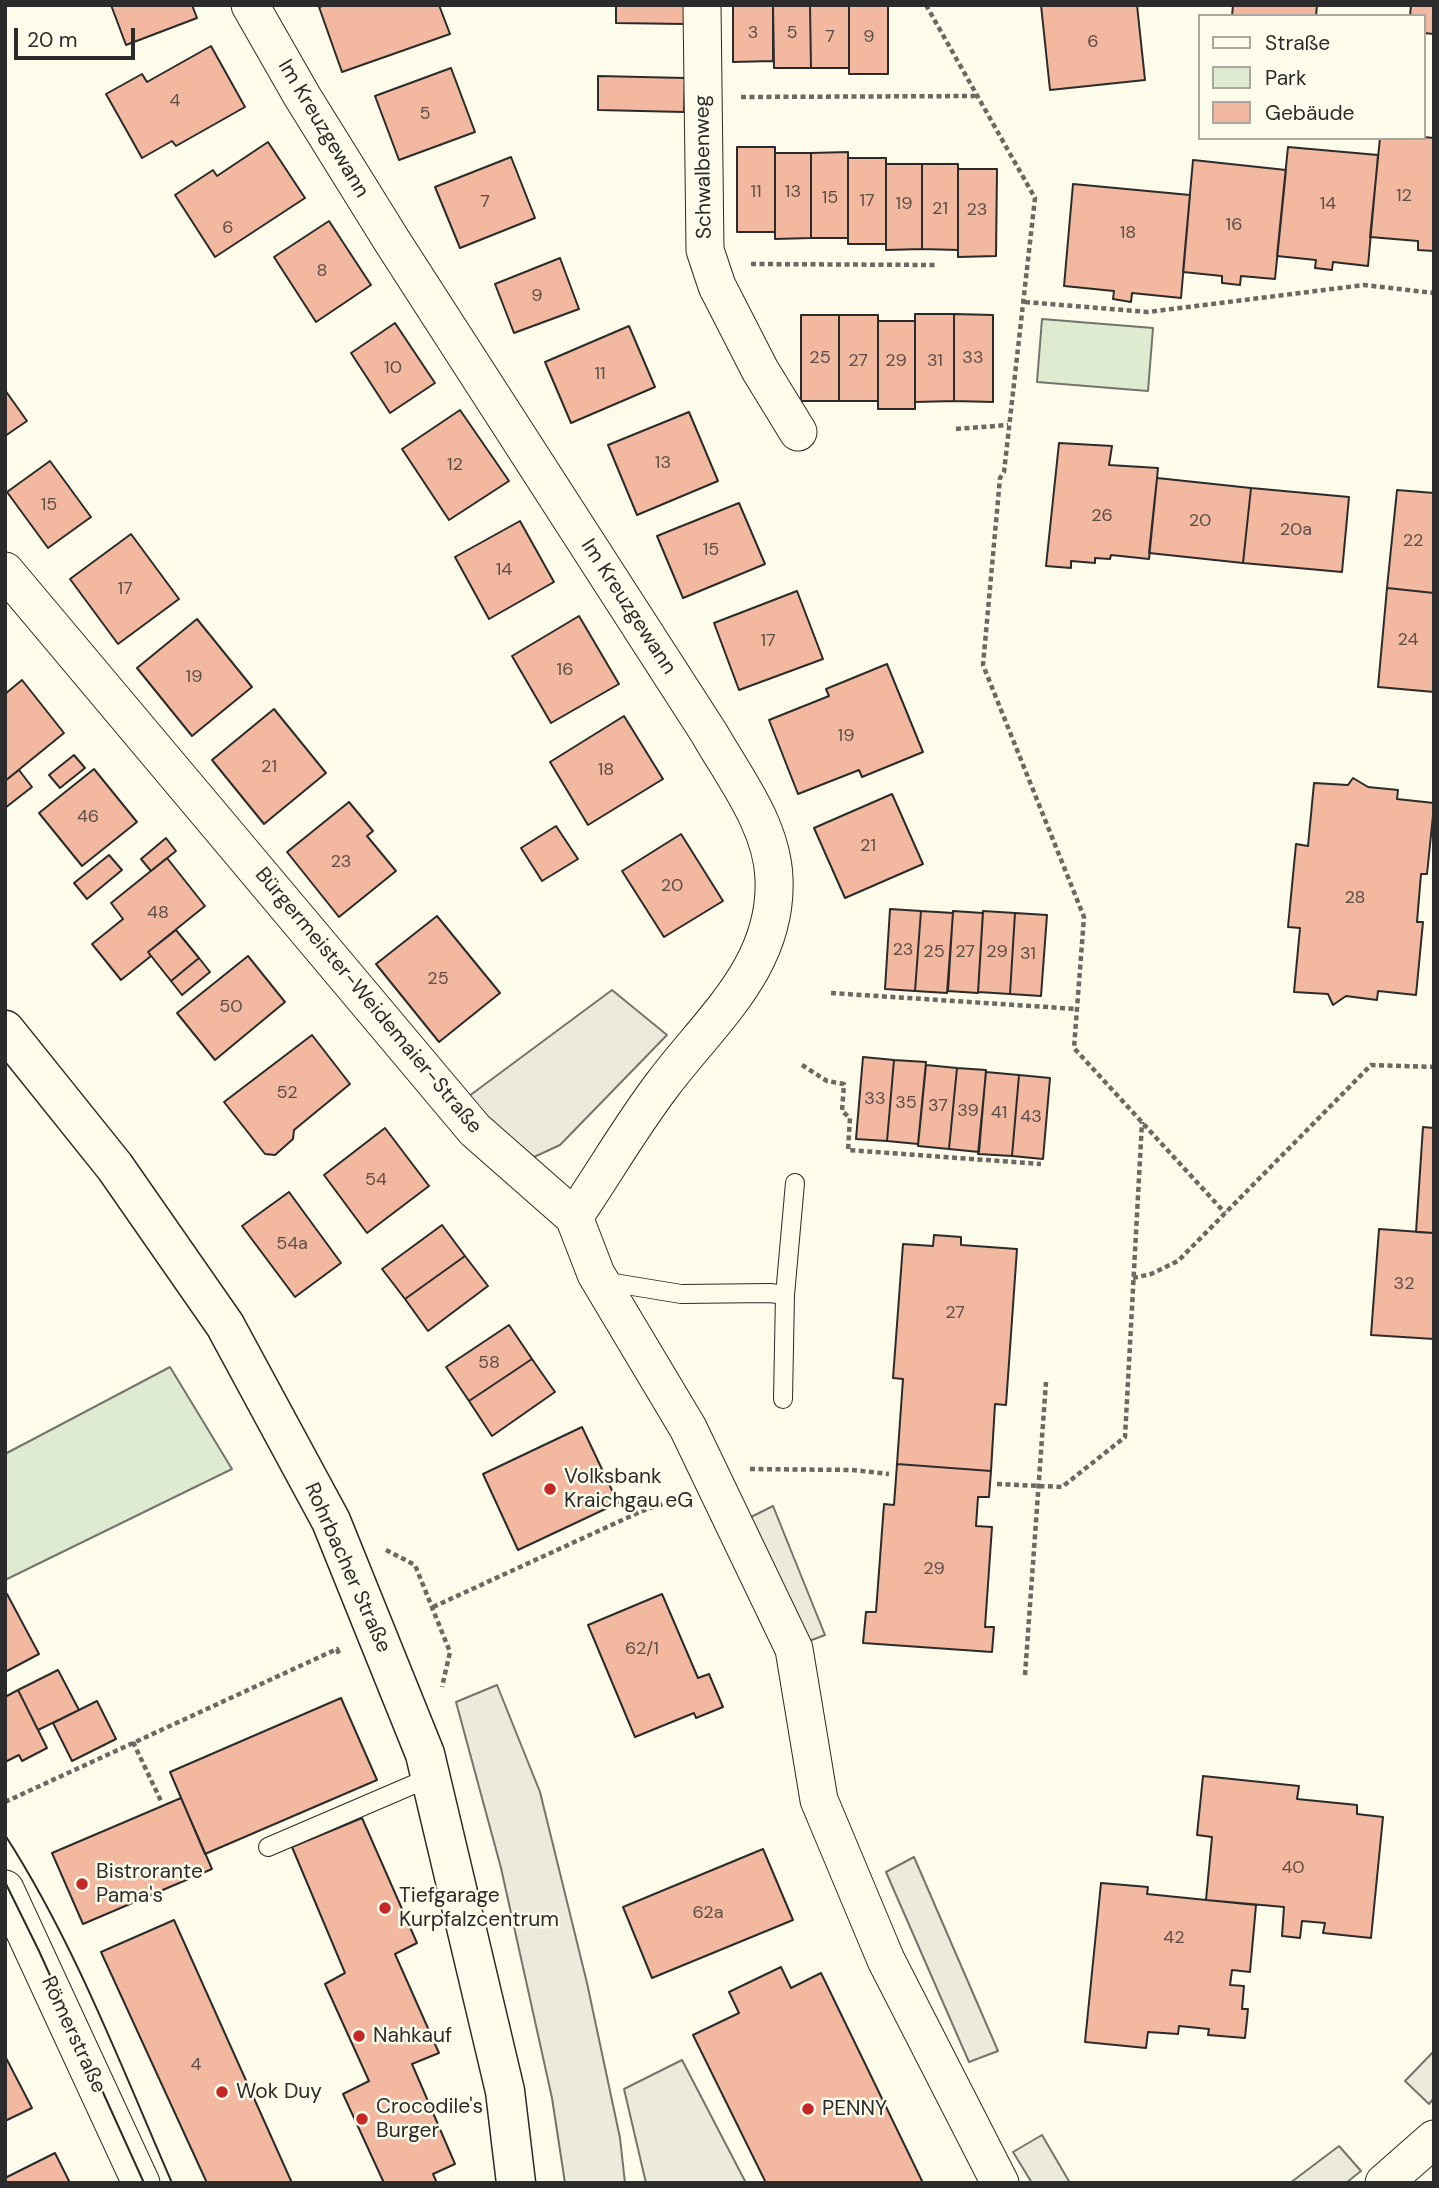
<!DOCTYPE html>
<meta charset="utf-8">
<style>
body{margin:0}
#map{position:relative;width:1439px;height:2188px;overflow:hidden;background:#fdfbea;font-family:"DM Sans",sans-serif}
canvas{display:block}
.frame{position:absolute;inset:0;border:7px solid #2b2b2b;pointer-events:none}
.legend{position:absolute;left:1198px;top:14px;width:228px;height:126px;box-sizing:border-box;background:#fdfbea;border:2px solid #a9a89e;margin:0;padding:9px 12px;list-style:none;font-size:21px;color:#2b2b2b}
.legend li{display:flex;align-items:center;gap:14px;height:35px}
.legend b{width:35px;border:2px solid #a9a89e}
.scale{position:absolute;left:14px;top:28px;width:121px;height:32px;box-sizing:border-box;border:4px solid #2b2b2b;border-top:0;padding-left:9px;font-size:21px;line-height:24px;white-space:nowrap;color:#2b2b2b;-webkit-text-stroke:5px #fdfbea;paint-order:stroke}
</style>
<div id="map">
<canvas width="1439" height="2188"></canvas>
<div class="frame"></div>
<ul class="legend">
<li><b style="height:9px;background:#fdfbea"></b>Straße</li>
<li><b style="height:19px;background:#deebd1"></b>Park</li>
<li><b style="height:19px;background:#f2b8a0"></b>Gebäude</li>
</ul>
<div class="scale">20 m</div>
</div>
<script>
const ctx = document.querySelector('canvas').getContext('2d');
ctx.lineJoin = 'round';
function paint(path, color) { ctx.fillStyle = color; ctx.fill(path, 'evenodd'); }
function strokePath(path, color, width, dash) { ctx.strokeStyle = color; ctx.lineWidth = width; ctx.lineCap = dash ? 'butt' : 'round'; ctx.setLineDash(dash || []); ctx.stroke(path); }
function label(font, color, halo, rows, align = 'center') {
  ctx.font = font + ' "DM Sans",sans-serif'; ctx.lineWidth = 5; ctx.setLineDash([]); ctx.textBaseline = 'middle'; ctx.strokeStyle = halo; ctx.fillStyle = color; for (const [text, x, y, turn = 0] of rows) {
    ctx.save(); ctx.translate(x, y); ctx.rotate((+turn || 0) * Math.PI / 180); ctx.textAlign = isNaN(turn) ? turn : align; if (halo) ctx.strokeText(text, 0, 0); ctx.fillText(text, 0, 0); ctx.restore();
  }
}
const green = new Path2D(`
 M1042,319l111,9 -5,63 -111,-9z
 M170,1367l62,102 -227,111v-126z`);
paint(green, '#deebd1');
strokePath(green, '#74746e', 2);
const parking = new Path2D(`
 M612,990l55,45 -107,110 -26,12 -73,-55z
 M773,1506l52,129 -29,11 -55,-124z
 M497,1685l43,107 47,191 33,155 5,45h-60l-13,-85 -51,-230 -45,-166z
 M914,1857l84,194 -29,11 -83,-190z
 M1434,2051v47l-5,6 -24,-23z
 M682,2060l64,123h-100l-22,-94z
 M1042,2135l28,48h-38l-19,-31z
 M1339,2146l22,25 -15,12h-56z`);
paint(parking, '#eceadb');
strokePath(parking, '#74746e', 2);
const building = new Path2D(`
 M111,5h81l5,13 -71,27z
 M326,5h113l11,29 -108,38 -23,-65z
 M616,5h68v19l-68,-1z
 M733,5h40v56l-40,1z
 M773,5h37l1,63h-37z
 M810,5h39v63h-38z
 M849,5h39v69h-39z
 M1041,5h96l8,75 -95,10z
 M1233,5h84l-1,11h-84z
 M1411,5h23v29l-11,-1v-17h-13z
 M211,46l34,61 -69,39 -4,-5 -30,17 -36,-64 36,-20 5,8z
 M451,68l24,64 -76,28 -24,-64z
 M598,76l87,2 -1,34 -86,-2z
 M1423,137l11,1v113l-16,-1v-9l-48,-4 10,-99z
 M268,142l37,56 -90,59 -40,-62 38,-25 4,6z
 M737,147h38v85h-38z
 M1288,147l90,8 -10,111 -35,-4 -1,8 -17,-2 1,-8 -39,-4z
 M848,152v86h-37v-85z
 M775,153h36v85l-36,1z
 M511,157l24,61 -75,30 -25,-61z
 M848,158h38v86h-38z
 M1193,160l93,10 -11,109 -34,-3 -1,9 -18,-2v-7l-39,-4z
 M886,164h36v85l-36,1z
 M922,164h36v86l-36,-1z
 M958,169h39l-1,87 -38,1z
 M1073,184l117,11 -9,103 -49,-5 -1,9 -18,-3 1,-8 -50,-5z
 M329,221l42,64 -55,37 -42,-65z
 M560,258l19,51 -65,24 -19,-49z
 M915,314h39v87l-39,1z
 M954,314l39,1v87l-39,-1z
 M801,315h38v86h-38z
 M839,315h39v86h-39z
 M878,321h37v88h-37z
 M395,323l40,60 -45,30 -39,-60z
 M629,326l26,61 -84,36 -26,-61z
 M5,390l22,31 -22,15z
 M460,410l49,71 -60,39 -47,-71z
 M689,412l29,69 -81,34 -29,-70z
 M1059,443l53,3 -3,19 49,3 -9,91 -38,-4 -1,4 -15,-1v5l-24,-2v7l-25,-2z
 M50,461l41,56 -43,31 -41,-56z
 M1157,478l94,10 -8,75 -94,-10z
 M1251,488l98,9 -7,75 -99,-9z
 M1397,490l37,3v100l-47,-5z
 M739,503l26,61 -82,34 -26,-62z
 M520,521l34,61 -65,37 -34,-62z
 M131,534l48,65 -61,45 -48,-65z
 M1387,588l47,5v99l-56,-5z
 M797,591l26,68 -84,31 -25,-67z
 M579,616l40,68 -68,39 -39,-67z
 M197,619l55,68 -60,49 -55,-68z
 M887,664l36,88 -61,25 -3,-7 -61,24 -29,-74 60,-24 -3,-7z
 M22,680l42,53 -59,48v-87z
 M274,709l52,64 -62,51 -52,-64z
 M624,716l39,63 -75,46 -38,-63z
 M74,755l11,13 -25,20 -11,-13z
 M94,769l43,53 -55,44 -43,-53z
 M19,770l13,17 -27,21v-27z
 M1353,778l15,9 30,3 -1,9 37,4v3l-7,68h-6l-4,48h6l-7,73 -38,-4 -1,9 -31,-4 -13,9 -5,-11 -34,-2 6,-64 -12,-1 8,-83 12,2 6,-63 34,2z
 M892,794l31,70 -78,34 -31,-70z
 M349,802l24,29 -6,5 29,35 -57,46 -52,-65z
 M556,826l22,33 -36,22 -21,-33z
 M681,834l42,67 -59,36 -42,-66z
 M166,838l10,13 -25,20 -10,-12z
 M109,855l13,15 -35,29 -13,-16z
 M167,858l38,48 -57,46 3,4 -30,24 -29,-36 31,-25 -12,-16z
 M890,909l31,2 -6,80 -30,-2z
 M921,911l32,2 -6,80 -32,-2z
 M953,911l30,2 -5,80 -30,-2z
 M983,911l32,2 -5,81 -32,-2z
 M1015,913l32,2 -6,81 -31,-2z
 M437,916l63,77 -61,49 -63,-78z
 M176,930l23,28 -28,23 -23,-29z
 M248,956l37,46 -70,58 -38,-47z
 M199,958l11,14 -28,23 -11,-14z
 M312,1035l38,49 -56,46 -1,9 -18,16 -10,-1 -41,-52z
 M863,1057l31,3 -7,81 -31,-2z
 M894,1060l32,2 -8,82 -31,-3z
 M926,1065l31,3 -8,81 -31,-3z
 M957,1068l29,2 -7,82 -30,-3z
 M986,1072l33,3 -7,81 -34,-2z
 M1019,1075l31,3 -7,81 -31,-3z
 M1423,1127l11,1v105l-18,-1z
 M385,1128l44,58 -62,47 -43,-58z
 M289,1192l52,71 -46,34 -53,-71z
 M442,1225l23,31 -60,43 -23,-30z
 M1379,1229l55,4v106l-63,-4z
 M934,1235l27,2v8l56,4 -11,156 -11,-1 -4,67 -94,-7 6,-85 -10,-1 10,-134 30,2z
 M465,1256l23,30 -60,45 -23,-32z
 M509,1325l23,34 -63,42 -23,-34z
 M532,1359l23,33 -63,44 -23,-35z
 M582,1427l36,76 -100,47 -35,-76z
 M897,1464l94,7 -2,26h-11l-2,29 16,1 -7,100h9l-2,25 -129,-9 3,-31h10l8,-108 10,1z
 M7,1594l32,60 -34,18v-77z
 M662,1594l36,84 11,-4 14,33 -27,11 -2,-5 -59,24 -47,-112z
 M58,1670l21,40 -41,20 -20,-40z
 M18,1690l29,58 -25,13 -3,-6 -14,7v-65z
 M341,1698l36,82 -172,74 -35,-82z
 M97,1701l19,38 -44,22 -19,-38z
 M1203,1776l96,10 -2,13 60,6v9l26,3 -12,121 -48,-5 2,-10 -23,-2 -2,17 -18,-2 2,-29 -78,-7 6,-63 -15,-2z
 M181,1798l31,71 -129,55 -31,-71z
 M362,1818l55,125 -22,11 44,99 -27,11 43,100 -22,10 4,9h-53l-41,-89 26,-13 -44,-97 20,-11 -53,-126z
 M763,1849l30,71 -141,58 -29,-71z
 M1101,1883l47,4 -1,7 109,11 -6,67 -18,-2 -2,15 14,1 -2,23h6l-3,29 -37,-3 1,-6 -30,-3 -1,8 -30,-2 -2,16 -61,-6z
 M174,1920l118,263h-85l-106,-231z
 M781,1967l10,21 30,-15 102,210h-157l-73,-148 46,-22 -10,-21z
 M5,2056l27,52 -27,13z
 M55,2153l15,30h-65v-5z`);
paint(building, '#f2b8a0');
strokePath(building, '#2b2b2b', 2);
const lane = new Path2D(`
 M602,1281l79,13 89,-1 15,2 -2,104
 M785,1295l10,-112
 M268,1847l163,-70`);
const street = new Path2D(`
 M250,5l52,91 90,145 317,492c25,44 63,92 65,145 4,88 -63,142 -111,206 -32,42 -59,89 -89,133
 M702,5l3,245 12,36 43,84 38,62
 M5,571l470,559 99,87 22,57 92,154 106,221 25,151 67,160 114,223
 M5,1889l136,294
 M1384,2183l50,-44`);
const secondary = new Path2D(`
 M5,1030l110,137 110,158 106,196 94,233 80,337 11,92`);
strokePath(lane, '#2b2b2b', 20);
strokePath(street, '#2b2b2b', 39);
strokePath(secondary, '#2b2b2b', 41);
strokePath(new Path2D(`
 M926,5l109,193 -31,274 -4,6 -17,187 101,252 -10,131 151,165
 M741,97l236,-1
 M751,264l184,1
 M1025,302l123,10 216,-27 70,8
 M956,429l52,-4
 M831,993l246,16
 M802,1065l25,16 17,3 -2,27 8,7 -2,32 193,14
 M1133,1278l18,-4 27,-13 193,-196 63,2
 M750,1469l103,1 36,4
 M997,1484l65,3 63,-50 17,-315
 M386,1550l29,15 35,87 -8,35
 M433,1607l209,-96 36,-12
 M1025,1675l21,-293
 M133,1742l28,59
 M5,1802l332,-153 2,5`), '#6a6964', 4.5, [5, 3.5]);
strokePath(lane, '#fdfbea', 18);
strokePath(street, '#fdfbea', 37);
strokePath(secondary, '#fdfbea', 38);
strokePath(new Path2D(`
 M5,1835c68,105 117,233 167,348
 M5,1882l34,69 105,232`), '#2b2b2b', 2);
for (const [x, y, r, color] of [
 [550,1489,7,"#c62828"],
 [82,1884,7,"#c62828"],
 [385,1908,7,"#c62828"],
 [359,2036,7,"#c62828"],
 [222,2092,7,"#c62828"],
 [808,2109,7,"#c62828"],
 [362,2119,7,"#c62828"]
]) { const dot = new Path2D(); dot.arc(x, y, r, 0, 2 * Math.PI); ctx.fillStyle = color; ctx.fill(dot); strokePath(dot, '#fdfbea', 2.5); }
label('18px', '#5d4e48', null, [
 ["3",753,33],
 ["5",792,33],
 ["7",830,37],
 ["9",869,37],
 ["6",1093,42],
 ["4",175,101],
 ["5",425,114],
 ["11",756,192],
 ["13",793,192],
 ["12",1404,196],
 ["15",830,198],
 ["17",867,201],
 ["7",485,202],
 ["19",904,204],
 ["14",1328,204],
 ["21",940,209],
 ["23",977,210],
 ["16",1234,225],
 ["6",228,228],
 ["18",1128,233],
 ["8",322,271],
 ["9",537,296],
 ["25",820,358],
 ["33",973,358],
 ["27",858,361],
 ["29",896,361],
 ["31",935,361],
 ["10",393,368],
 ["11",600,374],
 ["13",663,463],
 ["12",455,465],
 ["15",49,505],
 ["26",1102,516],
 ["20",1200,521],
 ["20a",1296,530],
 ["22",1413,541],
 ["15",711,550],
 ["14",504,570],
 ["17",125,589],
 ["24",1408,640],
 ["17",768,641],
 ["16",565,670],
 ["19",194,677],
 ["19",846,736],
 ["21",269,767],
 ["18",606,770],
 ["46",88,817],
 ["21",868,846],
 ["23",341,862],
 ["20",672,886],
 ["28",1355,898],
 ["48",158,913],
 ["23",903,950],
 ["25",934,952],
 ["27",965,952],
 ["29",997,952],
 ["31",1028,954],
 ["25",438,979],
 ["50",231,1007],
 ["52",287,1093],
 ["33",875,1099],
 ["35",906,1103],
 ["37",938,1106],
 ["39",968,1111],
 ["41",999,1113],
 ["43",1031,1117],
 ["54",376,1180],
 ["54a",292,1244],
 ["32",1404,1284],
 ["27",955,1313],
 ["58",489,1363],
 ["29",934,1569],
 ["62/1",642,1649],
 ["40",1293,1868],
 ["62a",708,1913],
 ["42",1174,1938],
 ["4",196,2065]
]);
label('21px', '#2b2b2b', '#fdfbea', [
 ["Im Kreuzgewann",323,129,59],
 ["Schwalbenweg",704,167,-91],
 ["Im Kreuzgewann",628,607,57],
 ["Bürgermeister-Weidemaier-Straße",368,1001,50],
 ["Rohrbacher Straße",347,1568,66],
 ["Römerstraße",73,2035,65]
]);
label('21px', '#2b2b2b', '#fdfbea', [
 ["Volksbank",564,1477],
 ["Kraichgau eG",564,1501],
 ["Bistrorante",96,1872],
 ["Pama's",96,1896],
 ["Tiefgarage",399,1896],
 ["Kurpfalzcentrum",399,1920],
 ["Nahkauf",373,2036],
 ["Wok Duy",236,2092],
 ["Crocodile's",376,2107],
 ["Burger",376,2131],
 ["PENNY",822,2109]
], 'left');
</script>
